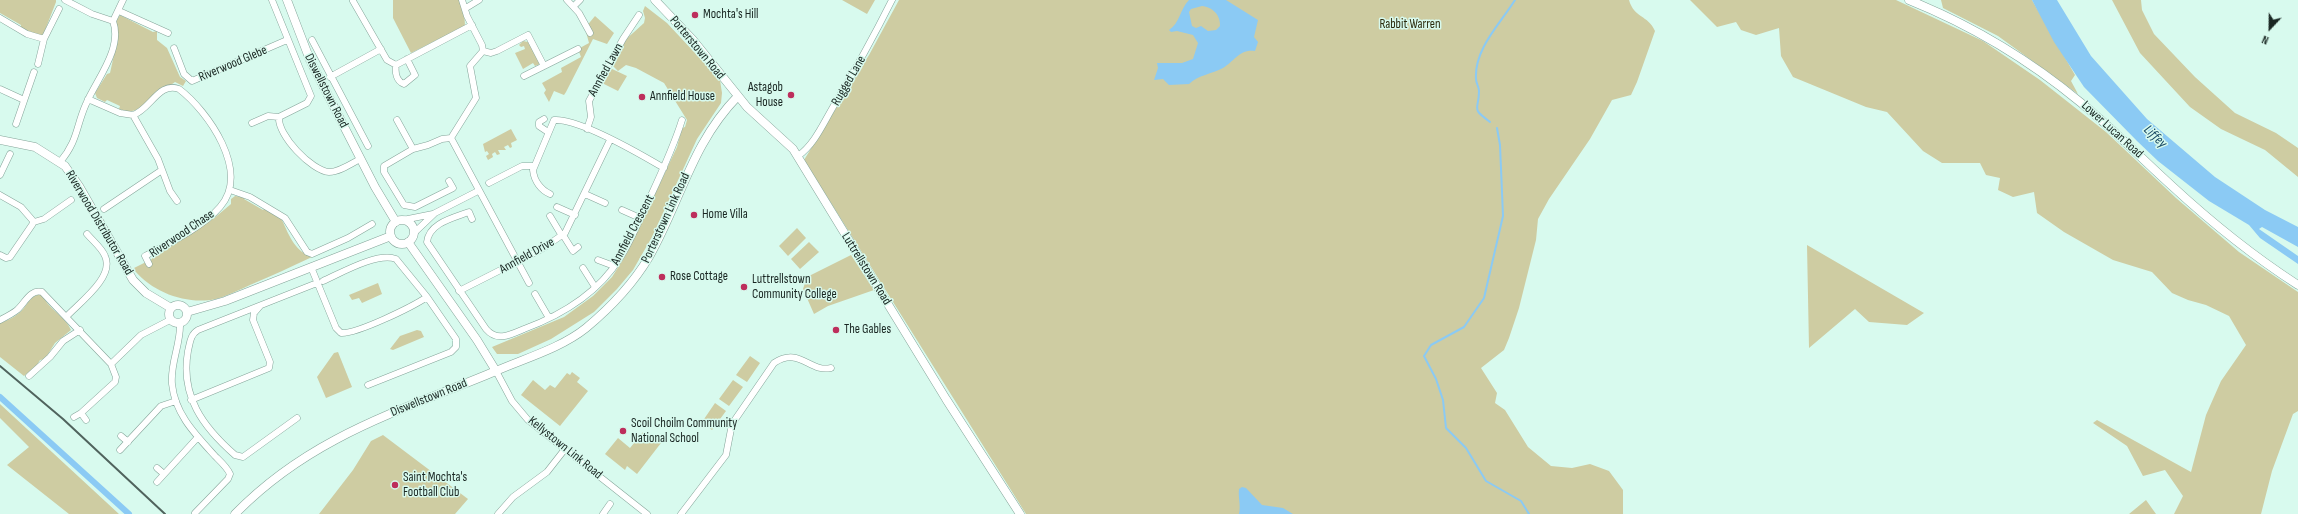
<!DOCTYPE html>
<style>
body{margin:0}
#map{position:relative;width:2298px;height:514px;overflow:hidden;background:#d8faee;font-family:"Sofia Sans Condensed",sans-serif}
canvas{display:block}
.north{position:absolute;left:2250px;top:8px;width:40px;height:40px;-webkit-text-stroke:3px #d8faee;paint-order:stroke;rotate:202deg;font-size:11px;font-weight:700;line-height:16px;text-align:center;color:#192622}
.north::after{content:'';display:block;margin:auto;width:14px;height:18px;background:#192622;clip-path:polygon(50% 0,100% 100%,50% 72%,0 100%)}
</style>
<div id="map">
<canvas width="2298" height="514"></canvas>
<div class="north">N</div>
</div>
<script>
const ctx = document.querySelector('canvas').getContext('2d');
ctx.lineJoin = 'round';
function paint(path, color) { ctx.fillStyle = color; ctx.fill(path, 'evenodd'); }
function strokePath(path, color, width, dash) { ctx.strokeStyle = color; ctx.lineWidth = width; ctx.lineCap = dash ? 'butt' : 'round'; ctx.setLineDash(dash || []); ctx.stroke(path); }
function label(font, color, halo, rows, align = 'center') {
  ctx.font = font + ' "Sofia Sans Condensed",sans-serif'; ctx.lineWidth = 3; ctx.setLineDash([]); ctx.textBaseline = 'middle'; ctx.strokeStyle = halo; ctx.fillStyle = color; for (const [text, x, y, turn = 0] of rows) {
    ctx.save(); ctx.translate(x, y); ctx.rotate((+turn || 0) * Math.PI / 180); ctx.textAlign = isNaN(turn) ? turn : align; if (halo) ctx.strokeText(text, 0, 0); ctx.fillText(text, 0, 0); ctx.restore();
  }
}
paint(new Path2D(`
 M0,0h56v2l-12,31 -3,3 -20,-8v-3l-21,-12z
 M393,0h67l4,8 1,18 -54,27 -18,-35z
 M842,0h33l-8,14z
 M899,0h730c5,18 19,15 26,31l-18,51 -6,13 -19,5 -22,39 -41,60 -11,20 -2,21 -17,68 -10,30 -5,12 -23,18 16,25 -2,10 10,7 23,37 23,19 21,2 18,-4 19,7 14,19v24h-597l-222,-354 65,-105z
 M1690,0h206l87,41 57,39 66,52 70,66 63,54 59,40v119l-5,3 -21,57 -11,43h-87l9,-18 -18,-26 -22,6 -16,-30 -34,-23 4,-3 94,52 15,-57 15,-34 25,-36 -17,-29 -23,-11 -18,-5 -16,-7 -20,-21 -39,-12 -49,-28 -27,-19 -3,-21 -21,5 -15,-7 2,-12 -14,-3 -6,-12h-38l-19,-12 -36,-39 -21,-5 -73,-30 -12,-21 -2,-28 -23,7 -15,-5 -5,-8 -19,5z
 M1941,0h91l43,75 -4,6 7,13 -80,-58 -55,-28z
 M2112,0h29l1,10 12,24 41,43 40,36 41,20 22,15v29l-33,-27 -44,-21 -31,-22 -50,-54z
 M645,6l22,17 53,57 2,13 -1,10 -24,36 -45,98 -19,33 -16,19 -23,23 -43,27 -33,15h-21l-5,-7 72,-30 29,-21 19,-19 15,-24 50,-106 5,-19 3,-1 2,-7 -23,-37 -28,-15 -10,-3 -8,6 -6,-6 11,-23 21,-19 1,-5 -2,-7z
 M120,15l33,17 4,-1v9l10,8 13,29 6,4 -3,5 -8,-4c-4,4 -12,4 -17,8 -12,10 -20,28 -39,19l1,-3 -13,-6 -2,2 -8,-4 -2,-5 12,-19 3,-1 8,-36 -2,-16z
 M595,16l19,17 -7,11 -14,-5 -27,53 -2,3 -10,-4 -5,11 -5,-9 2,-3 -4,-7 20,-11 -1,-4 20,-11 -3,-8 11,-6 -4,-15z
 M523,41l5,1 12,22 -5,2 -2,-3 -10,6 -8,-16 10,-4 -1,-3 -3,1 -2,-2z
 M610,68l17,8 -9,15 -16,-8z
 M511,129l6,11 -6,3 1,4 -2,1 -2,-3 -4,2 2,3h-8l2,4 -3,1 -2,-3 -3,2 1,3 -5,3 -2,-4 3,-2 -2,-3 -2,1 -2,-8z
 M235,196l9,1v2l19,11 2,-2c6,4 15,8 18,14 6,14 13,30 29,35 -21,10 -41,19 -62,28 -11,5 -23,11 -34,14 -29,6 -62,-6 -81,-28l-1,-3 18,-9 1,-5 58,-36 2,1 18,-15v-5z
 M797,228l9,10 -18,18 -9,-10z
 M809,242l10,10 -19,17 -9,-10z
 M1807,245l117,68 -17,12 -38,-3 -14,-13 -46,39z
 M851,255l23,35 -46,16 -14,8 -11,-25 4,-12z
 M378,283l4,11 -20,9 -3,-5 -7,2 -3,-5z
 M40,294c5,3 4,6 9,11 7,8 17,14 22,25l-16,13 -10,16 -5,1 -3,5 -13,11 -24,-19v-34c6,-2 13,-5 19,-10 9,-7 9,-16 21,-19z
 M417,330l4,1 3,6 -31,13 -3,-1 10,-13z
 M338,352l14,35 -26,11 -9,-21 17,-24z
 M750,356l10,7 -13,19 -11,-7z
 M572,372l8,6 -3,4 11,9 -28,35 -39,-31 12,-15 12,10 5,-5 5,3 12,-15 3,2z
 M733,380l10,7 -14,19 -10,-7z
 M715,403l11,8 -14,19 -10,-8z
 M0,404l119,110h-50l-62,-49 22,-18 -29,-29z
 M643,432l9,8 3,-2 6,5 -24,31 -10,-8 -2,4 -20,-16 13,-16 12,10z
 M383,435l85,64 -13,15h-136l34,-44 18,-29z
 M2146,500l10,14h-27z`), '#cecca2');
paint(new Path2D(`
 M1189,0h37l32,20 -4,17 4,5 -3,9c-16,-2 -20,10 -32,17 -11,6 -25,7 -34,16l-20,1 -6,-6 -9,1 4,-12 -1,-5h25l11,-4 5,-16 -5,-8 -16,-4 -6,1 -2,-2c11,-7 11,-21 20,-30zM1202,6c10,1 19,9 18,20l-4,4 -8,1 -7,-5 -5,2 -4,-2 -3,-14 2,-3z
 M2032,0h25l34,56 56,63 68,58 50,33 33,17v20l-36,-20 -3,2 39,27v8l-38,-26 -11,-13 -40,-24 -51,-40 -21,-20 -53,-54 -30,-45z
 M1242,487l4,1 16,17 21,3 10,6h-54c2,-9 -1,-16 0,-25z`), '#8bcaf4');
strokePath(new Path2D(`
 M1490,122c-20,-15 -11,-11 -11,-31 0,-4 -3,-8 -3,-12 -2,-30 24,-55 39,-79
 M1497,128l3,17 3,71 -19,82 -20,29 -33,18 -7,11 12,23 7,21 3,28 20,20 20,33 35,20 8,13`), '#8bcaf4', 2);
strokePath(new Path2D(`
 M0,397l129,117`), '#8bcaf4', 6);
const street = new Path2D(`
 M65,0l27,14 21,7
 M272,0l39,96 -4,7 -28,14c-2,18 33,54 50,55 10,0 22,-8 31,-13
 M567,0l12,13 11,20
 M353,1l34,59 9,5
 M574,6l6,-6
 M466,8l13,-8
 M119,11l49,22
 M0,18l27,16 17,5
 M113,21l10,-21
 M312,40l56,106
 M174,48l10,26 8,7 95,-41
 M483,51l8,2 6,-2 31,-16 16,31
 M38,64l6,-25 15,-30
 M396,65l76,-40
 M396,65c-1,7 0,16 8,19l11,-9 -8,-16
 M524,76l54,-27
 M330,77l51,-28
 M0,89l24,11
 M88,99l32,14 13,2
 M133,115c17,-5 26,-34 46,-26 29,22 72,83 41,118 -17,20 -52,37 -75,49l4,8
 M133,115l25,44 12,32 7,10
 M544,119l-5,3v4l9,6
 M397,120l16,29 15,-4 14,-6 9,-1
 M252,123l16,-7 11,1
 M16,124l18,-52
 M587,129l4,-12 -2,-16 34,-62 16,-24
 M451,138l78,145
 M451,138l25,-40 -6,-32 13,-15 -1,-6 -15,-29 -5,-16
 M413,149l-29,17v6l20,33 11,2 38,-19 -4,-7
 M798,156c16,-11 25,-32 35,-49 21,-35 41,-71 59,-107
 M60,162c18,-21 16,-36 26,-58 10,-24 37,-55 27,-83
 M0,175l10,-21
 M489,183l33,-17h12
 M230,190l20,7 35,21 22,34 5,2 36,-16 24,-14
 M550,194c-9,-4 -16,-13 -17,-24l21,-50c24,-2 88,35 110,48
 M585,194l20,9
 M0,195l21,12 13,15 10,-3 27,-19
 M557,207l18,8
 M104,209l58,-39
 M622,210l18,8
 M550,216l12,20
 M472,219l-3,-7c-16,6 -40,11 -42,30l59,87c11,13 24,6 38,0 38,-14 74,-36 96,-71 11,-17 18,-36 27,-54 13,-28 26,-55 35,-84
 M403,220l30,-6
 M414,233l21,-20 43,-22
 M563,235l10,16 5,-4
 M0,255l6,3 4,-1 24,-35
 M598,260l16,6
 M311,267l25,61 5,5c16,1 71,-26 86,-36
 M583,268l12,19
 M323,281c18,-8 54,-29 73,-22l31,38 29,42v8l-5,5 -83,33
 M459,291l83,-42 23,-16 45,-93
 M535,294l14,24
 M66,317c13,-14 49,-40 39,-61 -3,-8 -12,-15 -18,-22
 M0,320c6,-3 12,-6 17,-10 8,-7 13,-21 25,-18l69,72 5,13 -1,5 -34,31 -7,4
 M180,323c1,21 -10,40 -8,61 3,30 23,50 43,72 5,5 12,11 15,18l-2,5 -33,34
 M111,364l30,-29 29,-15
 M496,371l16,30 16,19 119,94
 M29,376l21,-19 13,-16 17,-11
 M191,400l78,-32 1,-6 -17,-42 1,-7 6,-7
 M81,413l5,7
 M297,418l-54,39 -8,-2c-32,-28 -55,-59 -47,-104 2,-8 2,-16 10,-21l119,-47
 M121,436l7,6
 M120,450l41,-44 15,-5
 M157,468l7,6
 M157,482l41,-45
 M498,514l15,-17 34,-25 18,-23
 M603,514l7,-10
 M681,514l45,-59 6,-31 42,-61c26,-17 35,10 57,5`);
const secondary = new Path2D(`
 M287,0l23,60 65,127 21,35
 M655,0l38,40 54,67 46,42 153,250 74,115
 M1909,0c62,25 119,59 171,102 32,26 61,56 92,84 39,36 81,70 126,99
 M0,140l35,7 30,19 14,20 54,94 13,13 25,15
 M390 232a12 12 0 1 1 24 0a12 12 0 1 1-24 0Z
 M408,242l69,98 19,31
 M169 314a9 9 0 1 1 18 0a9 9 0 1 1-18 0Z
 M187,312l38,-11 166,-65
 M235,514c76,-78 165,-103 261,-143 30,-13 65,-23 90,-43 24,-20 47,-44 63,-71 32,-56 42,-113 89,-161`);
strokePath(street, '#84a499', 7);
strokePath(secondary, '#84a499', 9);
strokePath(street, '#fff', 6);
strokePath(secondary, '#fff', 8);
strokePath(new Path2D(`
 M0,366l63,53 102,95`), '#50635d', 2);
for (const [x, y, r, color] of [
 [695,15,4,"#bd2e5c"],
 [791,95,4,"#bd2e5c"],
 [642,97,4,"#bd2e5c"],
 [694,215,4,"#bd2e5c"],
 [662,277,4,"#bd2e5c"],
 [744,287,4,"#bd2e5c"],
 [836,330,4,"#bd2e5c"],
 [623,431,4,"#bd2e5c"],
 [395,485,4,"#bd2e5c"]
]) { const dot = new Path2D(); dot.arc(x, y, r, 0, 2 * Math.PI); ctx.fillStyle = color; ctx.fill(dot); strokePath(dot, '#d8faee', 1.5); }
label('13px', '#192622', '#d8faee', [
 ["Mochta's Hill",703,15],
 ["Astagob",783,88,"right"],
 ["House",783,103,"right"],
 ["Annfield House",650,97],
 ["Home Villa",702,215],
 ["Rose Cottage",670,277],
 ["Luttrellstown",752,280],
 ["Community College",752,295],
 ["The Gables",844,330],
 ["Scoil Choilm Community",631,424],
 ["National School",631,439],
 ["Saint Mochta's",403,478],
 ["Football Club",403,493]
], 'left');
label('13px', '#2d2b0d', '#d8faee', [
 ["Rabbit Warren",1410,25]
]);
label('13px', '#192622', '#d8faee', [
 ["Porterstown Road",697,48,50],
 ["Riverwood Glebe",233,64,-23],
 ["Annfied Lawn",606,70,-61],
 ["Rugged Lane",849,81,-60],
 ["Diswellstown Road",326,91,63],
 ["Lower Lucan Road",2112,130,42],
 ["Porterstown Link Road",666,218,-65],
 ["Riverwood Distributor Road",99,223,59],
 ["Annfield Crescent",633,230,-62],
 ["Riverwood Chase",182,234,-34],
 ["Annfield Drive",527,256,-29],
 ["Luttrellstown Road",866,269,58],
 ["Diswellstown Road",429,398,-22],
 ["Kellystown Link Road",565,448,39]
]);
label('italic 14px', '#134460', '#d8faee', [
 ["Liffey",2155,137,44]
]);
</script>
